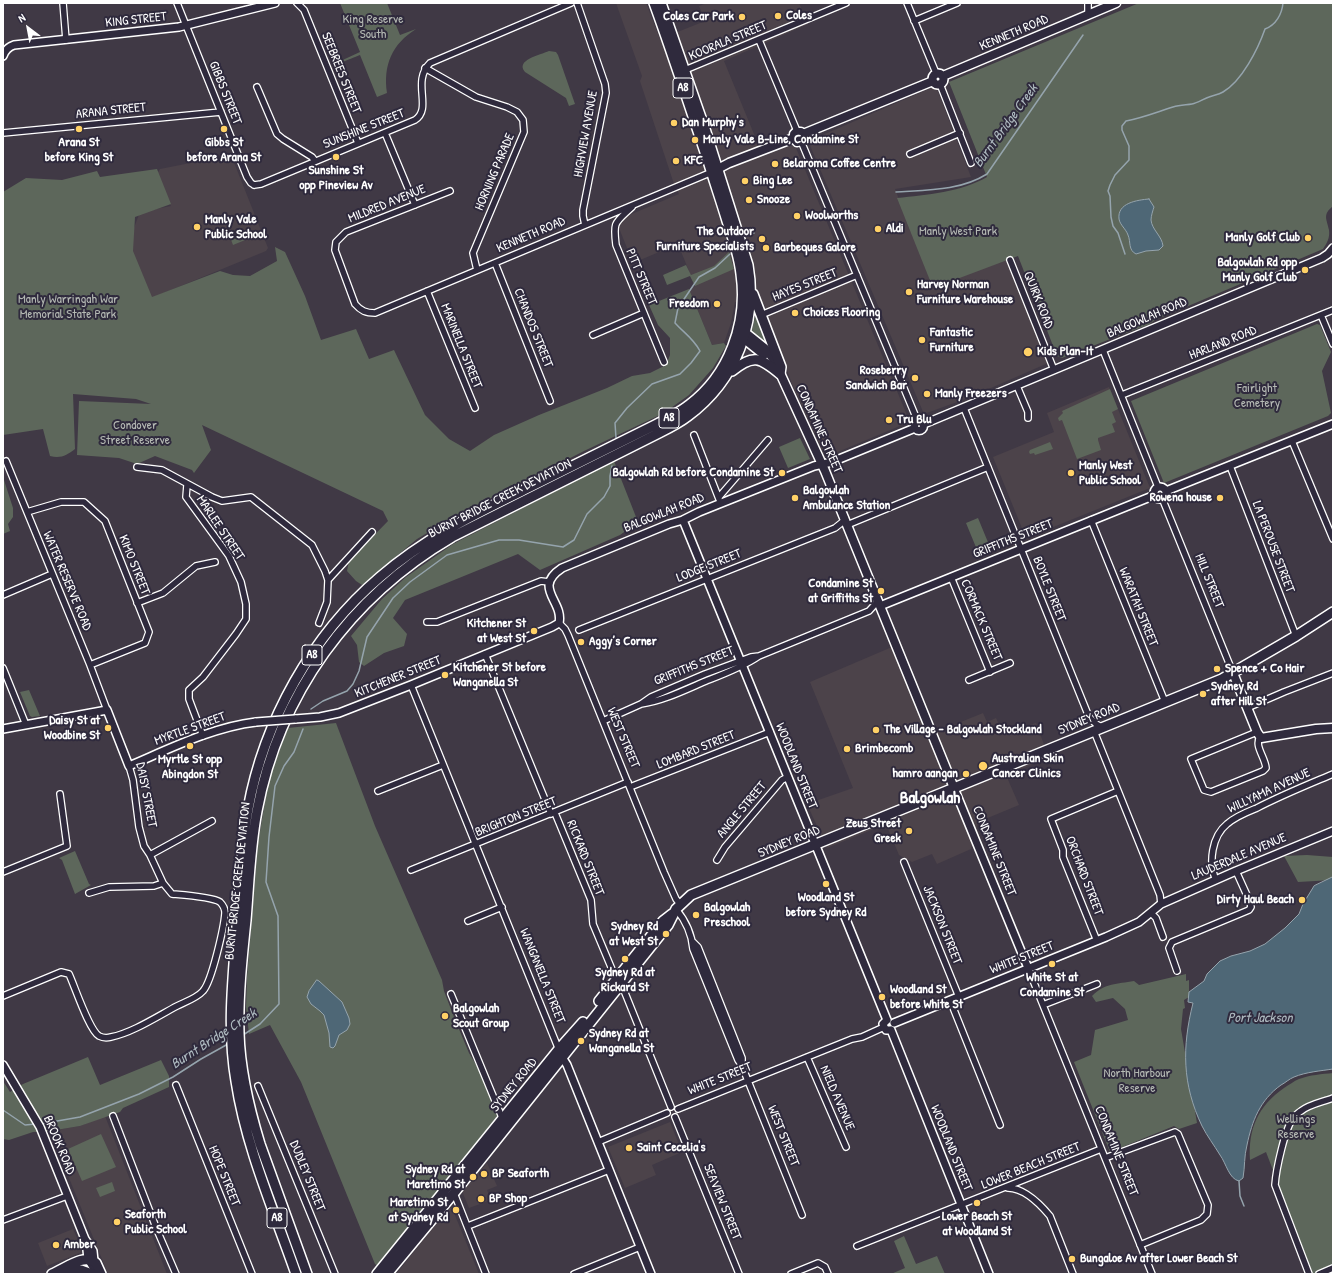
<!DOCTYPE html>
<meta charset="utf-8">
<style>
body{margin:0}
#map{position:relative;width:1336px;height:1277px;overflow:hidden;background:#403945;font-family:"Patrick Hand",sans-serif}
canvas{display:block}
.frame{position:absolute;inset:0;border:4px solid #fff;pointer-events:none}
.north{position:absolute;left:8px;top:8px;width:40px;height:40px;-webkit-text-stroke:3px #2f2a3d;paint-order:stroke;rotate:328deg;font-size:11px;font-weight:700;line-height:16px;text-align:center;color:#fff}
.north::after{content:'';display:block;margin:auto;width:14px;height:18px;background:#fff;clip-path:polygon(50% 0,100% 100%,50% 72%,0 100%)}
</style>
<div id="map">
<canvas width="1336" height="1277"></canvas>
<div class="frame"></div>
<div class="north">N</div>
</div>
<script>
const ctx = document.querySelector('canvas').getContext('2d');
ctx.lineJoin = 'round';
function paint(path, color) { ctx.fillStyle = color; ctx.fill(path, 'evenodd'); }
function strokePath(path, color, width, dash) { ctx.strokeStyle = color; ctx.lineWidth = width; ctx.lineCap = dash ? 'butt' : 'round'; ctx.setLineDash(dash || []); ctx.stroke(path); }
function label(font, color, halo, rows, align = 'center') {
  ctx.font = font + ' "Patrick Hand",sans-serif'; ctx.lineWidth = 4; ctx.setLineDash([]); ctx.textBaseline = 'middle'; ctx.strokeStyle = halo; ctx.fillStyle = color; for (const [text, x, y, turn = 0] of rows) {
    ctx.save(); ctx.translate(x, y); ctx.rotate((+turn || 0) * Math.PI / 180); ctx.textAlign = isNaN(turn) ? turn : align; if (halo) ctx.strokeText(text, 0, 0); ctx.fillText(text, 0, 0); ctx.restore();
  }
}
paint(new Path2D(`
 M616,3h30l14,36 45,-18 -6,-15 8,-3h92l9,21 -84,37 39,95 29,-11 4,3 113,272 -2,3 -79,33 -4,-2 -32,-70 -28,-80 -29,-2 -4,21 -7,20 -12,2 -23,-56 6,-3 -17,-42 -45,19 -16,-40 3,-4 59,-25 -6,-13 -33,-100 2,-5z
 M931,88l6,1 34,88 -76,12 38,98 74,-28 41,104 -80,35 -44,16 -115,-271 2,-3z
 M231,155l37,93 -2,3 -117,48 -22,-53 13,-34 31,-6 -17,-28 6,-9z
 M1109,387l41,101 -124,50 -33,-81 61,-25 -7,-19z
 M892,647l37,88 54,-22 4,9 9,-4 7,15 33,-10 13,35 -43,17 13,30 -41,17 -7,27 -34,15 -5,-10 -20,8 -13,-7 -13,-31 -59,24 -20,-44 46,-16 -43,-106z
 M105,1116l62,158h-59l-58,-143 30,-5z
 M670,1122l12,30 -30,13 4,10 -31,13 -17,-41z
 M487,1163l10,23 -10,4 4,10 -22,8 -7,-17z
 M449,1208h3l27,66h-83z
 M73,1229l9,20 -2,4 -33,13 -9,-23z`), '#4c434a');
paint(new Path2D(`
 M340,3h47l13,32 16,-6c-24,15 -33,36 -29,64l-10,4 -17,-42 -25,10 -1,-1 26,-12z
 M1139,3h194v203c-11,9 -6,13 -4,24 1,8 -2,13 -6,19l-168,71 -7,5 -30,11 -56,22 -5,-2 -39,-100 -85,32 -36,-90c30,-3 64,-6 90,-21l-38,-95z
 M549,51l7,1 2,3 17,49 -6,2 -3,-8 -41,-26c-10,-12 15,-17 24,-21z
 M157,169l14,35 -36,13 -2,34 19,46 68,-26 13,4 17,1 27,-15 -2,-14 10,5 20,44 16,44 35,-11 13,30 25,-9 31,65 24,24 21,12 24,-16 45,-20 68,-27 25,-12 18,-3 16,-8 4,-10v-17l-12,-13 -9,-20 40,-16 23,56 12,-2 2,3 -13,22 -24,27 -25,18 -80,38 -128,65 -39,23 -55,46 -6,-4 -9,-10 2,-10 39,-40 -5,-10 -181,-86 9,25 -17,23 -2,-3 -37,-14 -18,8 -18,-6 -42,-3 2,-54 72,3 -15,-5 -63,-5 2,55c-8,6 -14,10 -25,7l-7,-27 -40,6v-243l23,-14 36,2 35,-9 3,6z
 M247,230l3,8 -17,7 -3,-8z
 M729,252l5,17 -39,17 -5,-10 -23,9 -4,-10 23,-10 5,10 23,-9z
 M756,313l17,38 -22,-17z
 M1317,324l3,1 11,27 -9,19 9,42 -3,3 -164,67 -33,-82z
 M1110,389l8,20 -6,3 4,10 -4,2 3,8 -17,6v2l3,10 -24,9 -15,-39 -3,1 -1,-3 5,-5 -1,-2z
 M800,438l10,21 -22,9 -9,-21z
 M1050,442l3,7 -18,6 -1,-2 -4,1 -1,-2 1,-2z
 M614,461l24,61 -18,13 -80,35 -22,-16 -113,46 -12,18 14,16 -3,12 -20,7 -20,13 -5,-4 -2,-17 -6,-9 31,-37 24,-22 47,-33z
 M3,477l10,31v9l-5,7 2,7 -7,3z
 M978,518l14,34 -12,5 -14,-34z
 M29,690l11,26 -8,1 -2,-1 -10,-24z
 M336,723l39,103 67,154 2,11 10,26 15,36 11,18 17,44 -1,3 -118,148 -3,-2 -74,-182 -31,-57 -21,9 -3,-27 1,-30 11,-134 11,-65 19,-50z
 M75,851l14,33 2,1 -16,9 -13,-34 -3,-2z
 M1307,855l26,2v23l-35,2 -14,-26z
 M1186,974v7l3,-1v17l-5,3 1,8 -2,1 -2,20 16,94 -18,6 -5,-3 -64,26 -36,-90 17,-7 4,-25 33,-10 -3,-11 -12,-11 -17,4 -4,-6c13,-13 25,-12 42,-15l5,4z
 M88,1057l12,28 61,-25 8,16v11l-46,21 -3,4 -40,14 -30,5 -17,1 -24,8 -6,-1v-58l7,11 13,-8z
 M1333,1073v193l-20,8 -47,-122 -16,8c-2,-31 8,-54 34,-72 5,-3 10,-7 15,-9 11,-4 23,-5 34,-6z
 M101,1134l15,33 -34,14 -14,-32z
 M112,1182l3,9 -15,6 -4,-9z
 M904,1236l12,28 21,-8 8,18h-54l14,-6 -11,-27z`), '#5d675b');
const water = new Path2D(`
 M1149,199l5,8c-1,3 -3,9 -3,13 1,10 11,16 12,26l-4,4 -13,1 -10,3c-8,-4 -5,-12 -8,-19 -2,-6 -8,-10 -9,-16 -2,-16 18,-19 30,-20z
 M1333,877v192c-13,2 -27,3 -39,8 -5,2 -9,6 -13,8 -21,15 -29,36 -34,60 -3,11 -2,22 -4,33l-4,3c-10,-2 -13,-18 -19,-26 -6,-10 -13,-19 -18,-29 -20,-42 -20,-79 -9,-123l-5,-1 1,-10 15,-11 3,-7 13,-13 11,-5 19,-5 15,-7 20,-16 14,-14 4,-10 11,-18z
 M317,980l2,1 23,21 7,16 1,6 -3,6 -8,5 -4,11 -2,2 -3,-1 -1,-14 -5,-18 -4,-4 -9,-7 -4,-7 2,-6z`);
paint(water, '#4e6776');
strokePath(water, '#95a4ad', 1);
strokePath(new Path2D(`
 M896,192c31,-2 64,-1 91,-18l96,-139
 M747,236l7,-3
 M1125,254l-7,-21 -5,-7 -2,-9 -1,-21 -2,-5 2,-6 5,-10 14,-15v-14l-7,-16v-4l4,-5c16,-3 31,-9 47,-14 7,-2 13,-2 19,-3 6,-1 11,-5 17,-7 5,-2 9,-2 14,-5 19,-11 35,-43 42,-63 11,-4 17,-15 18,-26
 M616,438l-1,-15 12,-15 25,-24 28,-10 11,-11 9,-12c-7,-13 -16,-18 -25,-28l3,-15 21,-31 16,-9 15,-14
 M311,709l12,-8 24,-10 6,-7 6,-13 8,-34 26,-39 17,-16 37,-27 52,-15h20l44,7 11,-7 13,-26 17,-17 6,-11v-10l2,-10
 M243,1035l17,-11 19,-20 -1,-88 -12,-34 3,-45 6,-51 9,-20 10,-14 9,-23
 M3,1110l22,15 11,-1
 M40,1124l40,-7 59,-23 34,-17 28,-18 27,-15
 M1239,1181l1,15 4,10`), '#95a4ad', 1.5);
const minor = new Path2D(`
 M63,3l3,37
 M177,3l70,174 4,6 3,2
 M297,3l7,7 54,133
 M577,3l28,81 1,9 -23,117v6l2,9
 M907,3l29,70
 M1088,15v-12
 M914,21l43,-18
 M759,40l38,91
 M425,68l51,29 31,10 10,5 6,8 1,12 -51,121 4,17
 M685,70l161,-67
 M940,84l31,79
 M257,87l20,47 6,5 29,18 3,4
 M3,133l218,-21
 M385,133l30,72
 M801,141l117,281
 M910,154l50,-21
 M254,185l7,-1 154,-64c18,-12 -4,-38 15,-57l141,-60
 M450,191l-104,41 -10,10 -1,8 20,54c6,7 11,9 20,9l337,-141
 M632,207c-17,16 -19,14 -16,38l48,117
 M1010,260l44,110
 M495,263l55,138
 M427,291l48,117
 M761,315l96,-40
 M1321,315l12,29
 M593,335l51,-22
 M1103,350l55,137
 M1017,386l11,26v6
 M1122,395l211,-85
 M964,408l125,309 7,7 7,4
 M694,435l25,64
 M1292,441l41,98
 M6,461l84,204 17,45
 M1230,466l66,170
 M137,467l25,3 50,27 10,4 29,-4 61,48 13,26 3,9 -1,22 -8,21
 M187,485l-1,12 43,59 12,26 5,22v15l-10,15 -33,43 -14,13v9l14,37
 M719,497l49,-57
 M1162,498l71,175
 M27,512l34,-10h23l21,19 44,111 -4,11 -55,22
 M1091,520l74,182
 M847,525l141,-58
 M951,577l39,95
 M328,580l44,-48
 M3,595l49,-21
 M137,603l26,-10 33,-27 19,-4
 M427,622h10l104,-41 8,1
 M559,623l6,6 3,6 96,237 12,27 4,5
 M579,630l256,-102 10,-8
 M485,654l66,160
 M3,668l23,57
 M969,680l41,-17
 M411,685l148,365
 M641,704c22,-3 44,-14 65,-23 18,-7 37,-14 53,-25l110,-45 9,-10
 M1247,708l37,-16 49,-19
 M603,721l38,-17 10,-7 54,-23 46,-17 8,-1
 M1094,731l66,164 1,9
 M1257,732l-66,27 13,31 7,2 52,-21 3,-3c-1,-11 -12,-22 -6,-31
 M630,787l140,-55
 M378,791l65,-26
 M555,813l36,87 2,24 23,55
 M150,855l62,-34
 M717,860l8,-13 57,-67 6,-3
 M904,862l55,135
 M411,870l217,-88
 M3,872l64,-26 -7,-52
 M1216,880c-8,-17 -4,-44 11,-56 9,-8 20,-12 30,-16 25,-13 50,-23 76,-34
 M89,893l20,-6 45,-1 9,-3
 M676,909c9,11 16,26 17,40l45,111 4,6 60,149
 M1151,913l5,5 7,19
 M468,921l34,-14
 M692,941l6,6 44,111v8
 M1097,941l-34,-84v-7l-12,-31 67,-28
 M1028,968l124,306
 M1177,971l-8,-23 3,-6 77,-32 2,-3 -1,-5 -14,-31
 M621,983l50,124
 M451,994l52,126
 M3,996l58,-24 8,2c6,13 20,56 30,62 4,2 8,2 12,1 21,-4 47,-21 66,-31 8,-4 20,-8 26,-15 9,-10 21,-64 22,-78 0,-4 -2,-8 -5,-11 -8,-5 -37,-7 -48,-8l-9,-11 -13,-28 -6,-9 -5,-19 -6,-47 -4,-14
 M950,1000l50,125
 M1043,1005l54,-21
 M807,1057l39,90
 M176,1085l76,189
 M258,1086l77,188
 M678,1109l174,-70 10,-2 22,-10
 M113,1116l44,114 19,44
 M675,1117l64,157
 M598,1142l69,-29
 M1105,1158l70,-26 3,2 30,71 -1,9 -6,6 -61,25
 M1008,1188c16,0 32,16 42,28l23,58
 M454,1193l32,81
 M3,1220l64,-24
 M468,1226l141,-56
 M857,1246l244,-97
 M574,1274l66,-27
 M791,1274l27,-11 7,4 3,7
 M1309,1274l-34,-89c1,-15 10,-58 19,-68 2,-2 5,-5 7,-6 9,-7 22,-9 32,-13
 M1319,1274l14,-6`);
const tertiary = new Path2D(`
 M3,56c2,-6 5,-9 11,-11l165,-18 96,-24
 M914.5 426a4.5 4.5 0 1 1 9 0a4.5 4.5 0 1 1-9 0Z
 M924,424l398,-166 6,-4 5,-6
 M1154 493a6 6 0 1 1 12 0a6 6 0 1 1-12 0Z
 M1166,491l167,-67
 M683,520l204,500
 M880,606l275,-111
 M295,719l25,-2 19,-4 72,-28 141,-58 7,-4c5,-22 -27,-35 3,-55l107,-44 14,-4 16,-8 115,-46 18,-4 83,-34
 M3,729l104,-19 22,56c40,-17 84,-39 127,-44
 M954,788l74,180
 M887,1020l-4,4 1,3 2,3h5
 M894,1023l212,-86 33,-15 22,-18 75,-33 97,-40
 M891,1030l98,244
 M562,1057l5,8 84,209
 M3,1065l37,62 45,112 8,12 1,10
 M86,1241l2,18 9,15`);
const secondary = new Path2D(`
 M932.5 79a5.5 5.5 0 1 1 11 0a5.5 5.5 0 1 1-11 0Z
 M943,76l173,-73
 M803,134l130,-53
 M794,138l3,4 4,-1 2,-2v-5
 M794,138v-4l2,-2h5l2,2
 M712,172l17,-9 65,-25
 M746,333l20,16 9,13 50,109 129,317
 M744,339l20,16
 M1233,673l24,59 4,6 55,-9 17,-1`);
const primary = new Path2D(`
 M599,1001l64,-80 9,-7
 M64,1271l17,-1 11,4
 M52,1274c13,-5 31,-21 44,-11l5,11
 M377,1274l182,-225 24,-27
 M387,1274l67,-81 214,-268 8,-16 15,-14 531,-216 74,-43 37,-24`);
const trunk = new Path2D(`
 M732,371c21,-17 28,-14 48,3l1,-7 -28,-73
 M296,1274c-22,-63 -50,-127 -60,-193 -9,-52 -3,-103 1,-155 3,-39 4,-78 11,-117 16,-88 64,-174 132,-232 45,-39 93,-62 146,-88 43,-21 86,-43 129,-64 12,-6 24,-12 34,-20 40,-30 59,-82 52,-131 -2,-18 -8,-36 -14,-53 -6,-20 -13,-40 -19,-60 -18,-53 -35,-106 -54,-158
 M307,1274l-47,-130c-11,-36 -20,-73 -21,-111 -1,-38 3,-75 7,-113 3,-36 4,-73 11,-109 22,-117 93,-214 195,-274l207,-104c10,-5 20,-10 29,-17 48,-36 70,-93 60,-151l-42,-133 -45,-129`);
strokePath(minor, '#fff', 8);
strokePath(tertiary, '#fff', 10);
strokePath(secondary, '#fff', 11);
strokePath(primary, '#fff', 12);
strokePath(trunk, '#fff', 12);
strokePath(minor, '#2f2a3d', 5.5);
strokePath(tertiary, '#2f2a3d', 7);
strokePath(secondary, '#2f2a3d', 8);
strokePath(primary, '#2f2a3d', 9);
strokePath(trunk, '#2f2a3d', 9);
const tertiaryBridge = new Path2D(`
 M256,722l39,-3`);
strokePath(tertiaryBridge, '#fff', 10, []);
strokePath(tertiaryBridge, '#2f2a3d', 7);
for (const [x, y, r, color] of [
 [778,16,4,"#ffd166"],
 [742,17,4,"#ffd166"],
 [674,123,4,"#ffd166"],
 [79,129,4,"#ffd166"],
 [224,129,4,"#ffd166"],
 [695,140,4,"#ffd166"],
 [336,157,4,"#ffd166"],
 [676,161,4,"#ffd166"],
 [775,164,4,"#ffd166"],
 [745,181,4,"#ffd166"],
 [749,200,4,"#ffd166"],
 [797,216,4,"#ffd166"],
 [197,227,4,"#ffd166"],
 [878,229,4,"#ffd166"],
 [1308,238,4,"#ffd166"],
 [762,239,4,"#ffd166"],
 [766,248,4,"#ffd166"],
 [1305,270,4,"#ffd166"],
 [909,292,4,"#ffd166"],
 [717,304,4,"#ffd166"],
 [795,313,4,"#ffd166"],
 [922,340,4,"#ffd166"],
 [1028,352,5,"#ffd166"],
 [915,378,4,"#ffd166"],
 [927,394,4,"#ffd166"],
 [889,420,4,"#ffd166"],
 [782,473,4,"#ffd166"],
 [1071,473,4,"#ffd166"],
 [795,498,4,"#ffd166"],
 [1220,498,4,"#ffd166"],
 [881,591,4,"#ffd166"],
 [534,631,4,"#ffd166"],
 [581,642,4,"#ffd166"],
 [1217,669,4,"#ffd166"],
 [445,675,4,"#ffd166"],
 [1203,694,4,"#ffd166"],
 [108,728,4,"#ffd166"],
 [876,730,4,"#ffd166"],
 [190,746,4,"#ffd166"],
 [847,749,4,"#ffd166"],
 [983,766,5,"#ffd166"],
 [966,774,4,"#ffd166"],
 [909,831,4,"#ffd166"],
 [826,884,4,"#ffd166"],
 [1302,900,4,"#ffd166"],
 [696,915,4,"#ffd166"],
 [666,934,4,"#ffd166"],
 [625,959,4,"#ffd166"],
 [1052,964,4,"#ffd166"],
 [882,997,4,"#ffd166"],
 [445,1016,4,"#ffd166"],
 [581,1041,4,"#ffd166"],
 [629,1148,4,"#ffd166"],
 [484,1174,4,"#ffd166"],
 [473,1177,4,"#ffd166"],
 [481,1199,4,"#ffd166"],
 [977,1203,4,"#ffd166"],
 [456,1210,4,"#ffd166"],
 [117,1222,4,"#ffd166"],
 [56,1245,4,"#ffd166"],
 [1072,1259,4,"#ffd166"]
]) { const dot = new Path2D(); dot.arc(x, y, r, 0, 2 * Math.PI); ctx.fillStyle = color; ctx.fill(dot); strokePath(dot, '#2f2a3d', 1.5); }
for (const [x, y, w] of [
 [683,88,20],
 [669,418,20],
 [312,655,20],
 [277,1218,20]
]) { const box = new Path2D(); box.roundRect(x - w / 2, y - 10, w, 20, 3); ctx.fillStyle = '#2f2a3d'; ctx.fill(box); strokePath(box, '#fff', 1); }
label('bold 12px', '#fff', null, [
 ["A8",683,88],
 ["A8",669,418],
 ["A8",312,655],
 ["A8",277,1218]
]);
label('bold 13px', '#fff', '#2f2a3d', [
 ["Coles",786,16],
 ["Coles Car Park",734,17,"right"],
 ["Dan Murphy's",682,123],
 ["Manly Vale B-Line, Condamine St",703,140],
 ["Arana St",79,143,"center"],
 ["before King St",79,158,"center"],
 ["Gibbs St",224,143,"center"],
 ["before Arana St",224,158,"center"],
 ["KFC",684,161],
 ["Belaroma Coffee Centre",783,164],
 ["Sunshine St",336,171,"center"],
 ["opp Pineview Av",336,186,"center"],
 ["Bing Lee",753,181],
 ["Snooze",757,200],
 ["Woolworths",805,216],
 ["Manly Vale",205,220],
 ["Public School",205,235],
 ["Aldi",886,229],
 ["The Outdoor",754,232,"right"],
 ["Furniture Specialists",754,247,"right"],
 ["Manly Golf Club",1300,238,"right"],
 ["Barbeques Galore",774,248],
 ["Balgowlah Rd opp",1297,263,"right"],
 ["Manly Golf Club",1297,278,"right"],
 ["Harvey Norman",917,285],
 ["Furniture Warehouse",917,300],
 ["Freedom",709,304,"right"],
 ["Choices Flooring",803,313],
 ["Fantastic",930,333],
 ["Furniture",930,348],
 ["Kids Plan-It",1037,352],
 ["Roseberry",907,371,"right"],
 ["Sandwich Bar",907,386,"right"],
 ["Manly Freezers",935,394],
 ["Tru Blu",897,420],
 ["Manly West",1079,466],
 ["Public School",1079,481],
 ["Balgowlah Rd before Condamine St",774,473,"right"],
 ["Balgowlah",803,491],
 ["Ambulance Station",803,506],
 ["Rowena house",1212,498,"right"],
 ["Condamine St",873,584,"right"],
 ["at Griffiths St",873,599,"right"],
 ["Kitchener St",526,624,"right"],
 ["at West St",526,639,"right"],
 ["Aggy’s Corner",589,642],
 ["Kitchener St before",453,668],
 ["Wanganella St",453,683],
 ["Spence + Co Hair",1225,669],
 ["Sydney Rd",1211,687],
 ["after Hill St",1211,702],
 ["Daisy St at",100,721,"right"],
 ["Woodbine St",100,736,"right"],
 ["The Village - Balgowlah Stockland",884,730],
 ["Brimbecomb",855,749],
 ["Australian Skin",992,759],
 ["Cancer Clinics",992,774],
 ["Myrtle St opp",190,760,"center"],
 ["Abingdon St",190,775,"center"],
 ["hamro aangan",958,774,"right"],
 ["Zeus Street",901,824,"right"],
 ["Greek",901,839,"right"],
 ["Woodland St",826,898,"center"],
 ["before Sydney Rd",826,913,"center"],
 ["Dirty Haul Beach",1294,900,"right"],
 ["Balgowlah",704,908],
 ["Preschool",704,923],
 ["Sydney Rd",658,927,"right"],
 ["at West St",658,942,"right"],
 ["Sydney Rd at",625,973,"center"],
 ["Rickard St",625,988,"center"],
 ["White St at",1052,978,"center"],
 ["Condamine St",1052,993,"center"],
 ["Woodland St",890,990],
 ["before White St",890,1005],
 ["Balgowlah",453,1009],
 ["Scout Group",453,1024],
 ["Sydney Rd at",589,1034],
 ["Wanganella St",589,1049],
 ["Saint Cecelia's",637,1148],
 ["Sydney Rd at",465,1170,"right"],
 ["Maretimo St",465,1185,"right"],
 ["BP Seaforth",492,1174],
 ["BP Shop",489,1199],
 ["Maretimo St",448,1203,"right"],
 ["at Sydney Rd",448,1218,"right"],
 ["Seaforth",125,1215],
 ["Public School",125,1230],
 ["Lower Beach St",977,1217,"center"],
 ["at Woodland St",977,1232,"center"],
 ["Amber",64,1245],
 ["Bungaloe Av after Lower Beach St",1080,1259]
], 'left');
label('13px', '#fff', '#2f2a3d', [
 ["KING STREET",136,20,-6],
 ["KENNETH ROAD",1014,33,-23],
 ["KOORALA STREET",728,41,-23],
 ["SEEBREES STREET",341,73,68],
 ["GIBBS STREET",225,93,68],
 ["ARANA STREET",111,111,-6],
 ["SUNSHINE STREET",364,129,-22],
 ["HIGHVIEW AVENUE",586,134,-80],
 ["HORNING PARADE",495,172,-67],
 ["MILDRED AVENUE",387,204,-22],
 ["KENNETH ROAD",531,235,-23],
 ["PITT STREET",641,277,67],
 ["HAYES STREET",805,285,-22],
 ["QUIRK ROAD",1038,300,68],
 ["BALGOWLAH ROAD",1147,318,-23],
 ["CHANDOS STREET",533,328,68],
 ["HARLAND ROAD",1223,343,-22],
 ["MARINELLA STREET",461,346,68],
 ["CONDAMINE STREET",819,429,66],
 ["BURNT BRIDGE CREEK DEVIATION",500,499,-27],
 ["BALGOWLAH ROAD",664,513,-22],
 ["MARLEE STREET",220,528,56],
 ["GRIFFITHS STREET",1013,539,-22],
 ["LA PEROUSE STREET",1273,547,69],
 ["KIMO STREET",134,565,68],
 ["LODGE STREET",709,566,-22],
 ["WATER RESERVE ROAD",67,581,67],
 ["HILL STREET",1209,581,68],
 ["BOYLE STREET",1049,589,68],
 ["WARATAH STREET",1138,607,68],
 ["CORMACK STREET",981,620,67],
 ["GRIFFITHS STREET",694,666,-22],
 ["KITCHENER STREET",398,677,-22],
 ["SYDNEY ROAD",1089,719,-22],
 ["MYRTLE STREET",190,729,-20],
 ["WEST STREET",623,738,67],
 ["LOMBARD STREET",696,750,-22],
 ["WOODLAND STREET",796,766,68],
 ["WILLYAMA AVENUE",1269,791,-25],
 ["DAISY STREET",146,795,79],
 ["ANGLE STREET",742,810,-50],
 ["BRIGHTON STREET",516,817,-22],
 ["SYDNEY ROAD",789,842,-22],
 ["CONDAMINE STREET",994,851,68],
 ["LAUDERDALE AVENUE",1239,857,-23],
 ["RICKARD STREET",585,858,68],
 ["ORCHARD STREET",1084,876,69],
 ["BURNT BRIDGE CREEK DEVIATION",238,881,-84],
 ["JACKSON STREET",942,925,68],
 ["WHITE STREET",1022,958,-22],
 ["WANGANELLA STREET",542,976,68],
 ["WHITE STREET",720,1079,-22],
 ["SYDNEY ROAD",514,1085,-51],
 ["NIELD AVENUE",837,1098,67],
 ["WEST STREET",783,1136,68],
 ["BROOK ROAD",59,1145,67],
 ["WOODLAND STREET",951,1148,68],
 ["CONDAMINE STREET",1116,1151,68],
 ["LOWER BEACH STREET",1031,1166,-22],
 ["HOPE STREET",224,1176,68],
 ["DUDLEY STREET",307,1176,68],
 ["SEAVIEW STREET",722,1202,68]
]);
label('13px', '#b6bbb5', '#2f2a3d', [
 ["King Reserve",373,20],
 ["South",373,35],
 ["Manly West Park",958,232],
 ["Manly Warringah War",68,300],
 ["Memorial State Park",68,315],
 ["Fairlight",1257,389],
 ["Cemetery",1257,404],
 ["Condover",135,426],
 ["Street Reserve",135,441],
 ["North Harbour",1137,1074],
 ["Reserve",1137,1089],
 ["Wellings",1296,1120],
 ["Reserve",1296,1135]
]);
label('italic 14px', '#afbbc1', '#2f2a3d', [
 ["Burnt Bridge Creek",1006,126,-54],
 ["Port Jackson",1260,1018],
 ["Burnt Bridge Creek",214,1039,-33]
]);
label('bold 17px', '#fff', '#2f2a3d', [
 ["Balgowlah",930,798]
]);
</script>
